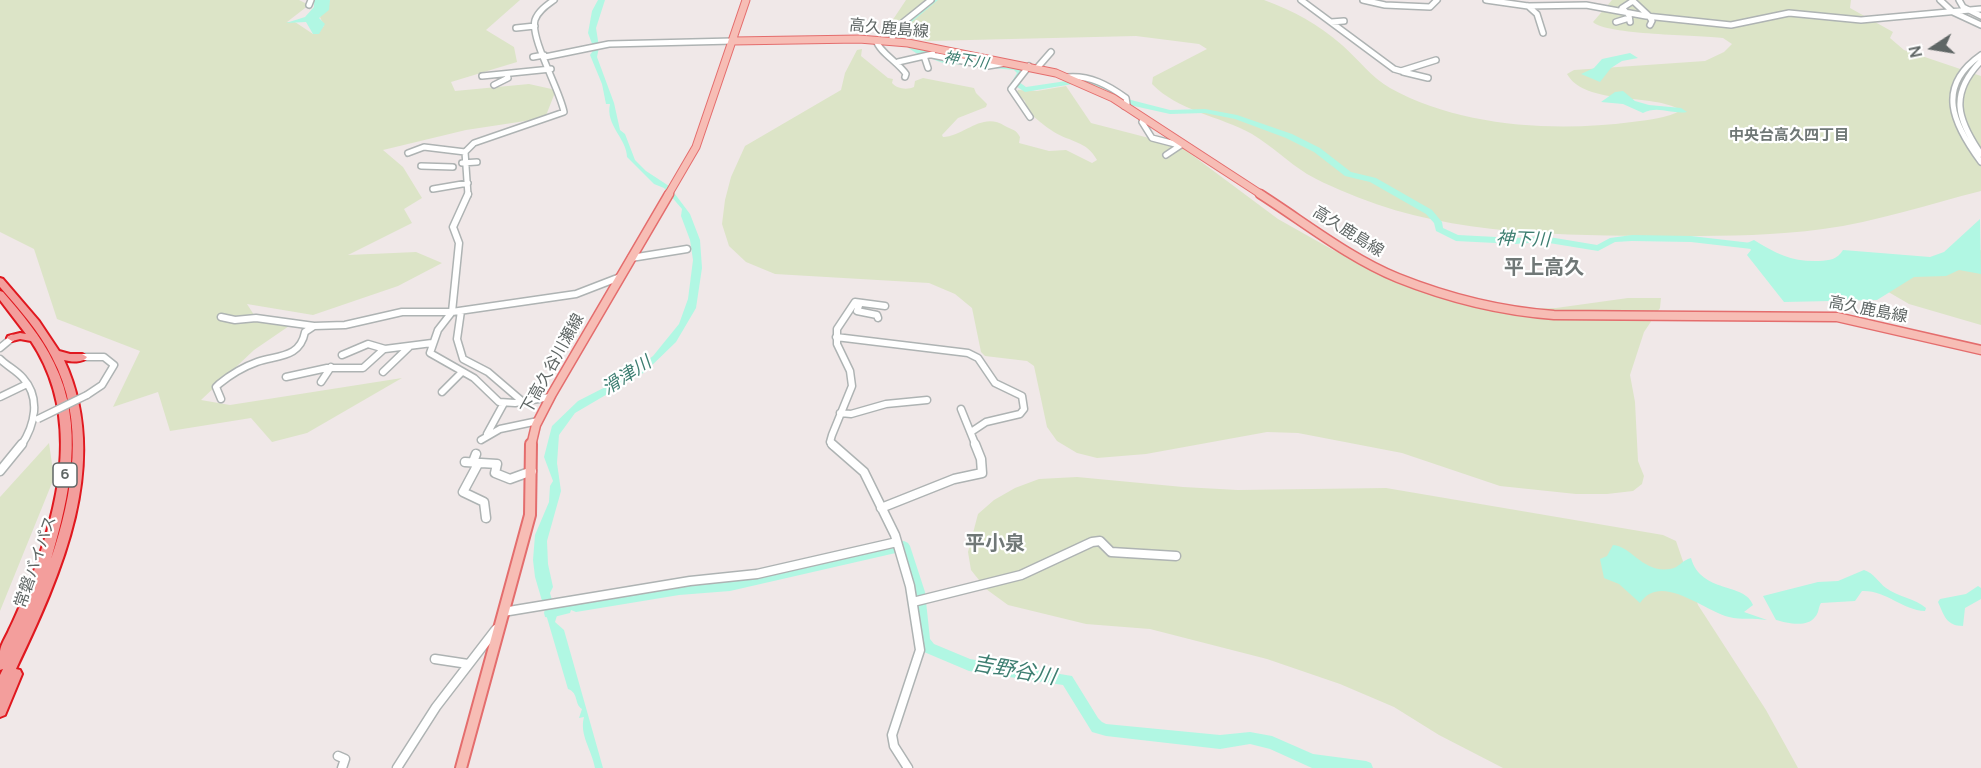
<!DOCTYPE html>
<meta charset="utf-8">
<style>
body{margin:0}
#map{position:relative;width:1981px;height:768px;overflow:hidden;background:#f0e8e8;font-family:Manrope,sans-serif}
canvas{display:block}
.north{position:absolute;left:1903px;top:18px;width:60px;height:60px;-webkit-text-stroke:4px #fff;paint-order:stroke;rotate:258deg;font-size:16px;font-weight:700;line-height:24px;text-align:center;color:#5f6665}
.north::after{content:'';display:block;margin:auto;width:21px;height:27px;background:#5f6665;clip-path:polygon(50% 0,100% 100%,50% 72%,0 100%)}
</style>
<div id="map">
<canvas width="1981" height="768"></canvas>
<div class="north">N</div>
</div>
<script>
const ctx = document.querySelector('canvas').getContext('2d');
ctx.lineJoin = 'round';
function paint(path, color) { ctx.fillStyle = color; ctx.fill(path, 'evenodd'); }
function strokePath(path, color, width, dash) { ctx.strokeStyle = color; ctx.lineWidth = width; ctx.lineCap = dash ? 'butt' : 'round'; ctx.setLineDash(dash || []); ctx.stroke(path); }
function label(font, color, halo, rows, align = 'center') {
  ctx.font = font + ' Manrope,"Noto Sans JP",sans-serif'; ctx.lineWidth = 4.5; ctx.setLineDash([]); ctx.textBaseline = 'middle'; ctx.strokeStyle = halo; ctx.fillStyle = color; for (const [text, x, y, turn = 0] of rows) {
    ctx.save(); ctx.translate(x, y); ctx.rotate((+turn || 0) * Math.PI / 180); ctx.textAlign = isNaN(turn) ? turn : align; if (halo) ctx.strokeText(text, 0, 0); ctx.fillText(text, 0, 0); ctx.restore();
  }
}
paint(new Path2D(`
 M0,0h299l10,5 -22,17h8l18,12 11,-8 -4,-9 10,-17h190l-34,30 28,17 3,15 -66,20 4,9 74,-7 27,6 -11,28 -79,12 -83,20 20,17 19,31 -18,11 8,14 -64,32 68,-3 26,11 -44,23 -85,29 -66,-11 9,14 36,6 -38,26 -53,50 29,5 172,-27 -95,55 -35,9 -21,-24 -81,13 -12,-39 -45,15 27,-56 -83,-32 -23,-70 -34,-17z
 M906,0h358c30,11 54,24 78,45 16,14 30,33 48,43 70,39 165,44 242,34 15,-2 37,-4 49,-12 -28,-17 -96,-4 -114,-36l7,-4 131,-9 19,-9 8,-8 -9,-6c-24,-3 -118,-3 -130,-16l19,-22h239l-1,8 43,24 -3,6 14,12 77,26v115c-52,13 -105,31 -158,38 -59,8 -118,7 -177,7 -104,-1 -209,-3 -306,-46 -11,-5 -23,-10 -33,-16 -19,-12 -35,-28 -55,-40 -32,-18 -74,-23 -100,-50l1,-7 54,-28 -8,-5 -63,-8 -208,5 -20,-4 -13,-7 -3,-9z
 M862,49l-1,7 27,22 5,1 -1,4c5,6 15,7 22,4l1,-6 8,-3 51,10 2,5 11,11 -1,3 -28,11 -16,17 1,2c22,-1 39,-26 62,-11 7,4 11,3 15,11l-1,6 30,8 17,-1 26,13 5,-3c-10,-19 -27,-18 -43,-28 -10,-6 -18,-14 -27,-21l-2,-10 -9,-8 2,-3 19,1 29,-5 25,37 89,23 98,73 55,31 102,41 89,18 32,-1 72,-10h33l-1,10 -16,24 -14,43 5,27 3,59 6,15 -2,8 -9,7 -26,3h-31l-76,-8 -98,-33 -104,-20 -31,-1 -121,22 -49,4 -20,-5 -20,-12 -10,-14 -13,-61 -7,-5 -42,-5 -4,-4 -9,-44 -17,-14 -26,-11 -154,-9 -29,-12 -17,-16 -7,-22 3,-24 6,-23 14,-31 96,-56 4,-17 12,-23z
 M1981,250v75l-72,-21 -24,-14 14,-34 46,3z
 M49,443l5,35 -54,133v-114z
 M1077,477l106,10 55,3 148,-2 277,47 13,6 22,64 68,105 32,58h-295l-64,-33 -45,-28 -54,-23 -73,-25 -117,-30 -64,-5 -78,-19 -22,-16 -15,-19 -3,-18 10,-38 16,-14 21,-12 24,-9z`), '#dce4c7');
paint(new Path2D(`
 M314,0h16l-1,10 -10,8 6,6 -6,10h-6l-7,-12 -20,1 19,-6 9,-10z
 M598,0h7l-9,28 3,19 -2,10 17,46 6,27 5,4 10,26 11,11 23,15 21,28 10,26 2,28 -6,40 -20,34 -31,30 -70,41 -16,22 -2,28 4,28 -14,50 1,23 5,23 -3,6 2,7 7,9 -4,13 9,8 39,138h-8c-3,-18 -16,-33 -11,-51l-5,1 3,-9c-8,-5 -3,-16 -14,-20l-33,-112 -2,-17 2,-25 14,-33 1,-16 3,-5 -9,-24 8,-31 26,-25 47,-24 28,-21 26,-32 9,-25 5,-39 -3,-20 -9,-24 1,-7 -18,-21 -10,-4 -27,-27c0,-18 -22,-32 -17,-53h-4l-4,-20 -12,-29 4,-6 -6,-16 4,-22z
 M1630,53l8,5 -16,3 -11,7 -11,14 -19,-8 13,-6 8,-9z
 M1623,91l12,10 14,4 32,3 6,4c-14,3 -29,-7 -44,1l-20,-9 -22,-2 14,-10z
 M1980,219l1,55 -22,-4 -13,6 -32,1 -37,23 -93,2 -37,-47 4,-5 -4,-7 7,-3c22,14 39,22 65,21 11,-1 18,-1 24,-11l87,7 14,-5z
 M1613,545c20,2 29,28 57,24 9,-1 12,-9 21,-11 10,36 54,24 62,47l-9,7 23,8c-13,-2 -26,0 -38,-3 -27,-7 -68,-45 -89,-14l-21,-19 -15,-6 -4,-19 7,-3z
 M1864,570c10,3 14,12 22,18 12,9 29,10 40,20l-1,3c-23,-1 -39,-21 -63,-20l-7,10 -34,2c-3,5 -2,10 -6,14 -8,11 -28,6 -39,3l-13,-24 55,-14 20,-1z
 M1978,586l3,2v11l-16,9 -2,18c-17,0 -19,-11 -25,-24l2,-3 26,-5z`), '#b1f7e3');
paint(new Path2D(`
 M931,0h7l-36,30 -1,7 21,12 25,10 72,7 6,7 -6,9 7,5 47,-7 4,2 -4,2 -48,8 -14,-9 6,-10 -3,-3 -71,-7 -27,-10 -21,-14 2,-11z
 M1084,79l29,7 18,14 39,10 35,-1 32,6 55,19 28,14 31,24 25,6 56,32 10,12 1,6 15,7 57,3 28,-2 54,9 13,-7 22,-3 59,1 69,8 5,3 -5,3 -69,-8 -59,-1 -17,1 -17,9 -55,-9 -28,2 -59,-3 -20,-10 -2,-8 -8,-9 -56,-32 -25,-6 -31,-24 -28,-14 -51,-19 -30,-6 -35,1 -45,-10 -18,-14 -23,-7z
 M904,541l4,2 2,3 15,46 5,47 4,5 36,15 102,17 26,42 4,4 4,2 114,11 30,-3 22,4 41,18 53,7 5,2 2,5h-61l-42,-19 -20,-5 -30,5 -114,-13 -14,-4 -29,-47 -94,-14 -45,-19 -7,-12 -4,-48 -13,-40 -170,39 -51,4 -103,17 -5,-2 -1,3 -20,5 -5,-1 -1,-4 1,-4 20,-5 5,2 2,-3 4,-1 103,-17 51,-4z`), '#b1f7e3');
const minorFar2 = new Path2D(`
 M1301,0l93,69 7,2 35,-11
 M1363,0l22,5 45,2 7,-7
 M1486,0l42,6 58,-1 60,11 85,9 58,-12 72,7 120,-11
 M1632,0l16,15
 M1940,0l13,12 28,13
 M1959,0l4,7 18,9
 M309,5l2,-5
 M1528,6l9,8 6,19
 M1649,16l3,5 -2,4
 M1331,22l13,-1
 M1616,22l13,-4
 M1630,22l-1,-7 -7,-7 11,-7
 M516,28l19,-2
 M876,40c3,12 22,22 30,34l-1,3
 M891,41l5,-13 35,-28
 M932,55l56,11 18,-3
 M1981,55c-46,32 -28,69 0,107
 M924,56l4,12
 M533,57l11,-2
 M545,57l64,-13 124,-3
 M1981,61c-32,33 -24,58 0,93
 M898,62l35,-8
 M1029,66l-18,23 19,28
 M1037,68l14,-16
 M1403,72l25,6
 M482,76l69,-7
 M1067,77c23,-2 41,8 59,21l1,6 -3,2
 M494,85l14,-7 -1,-4
 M1144,119l-2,3 10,16 27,7
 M408,153l16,-6 41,5
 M1166,155l15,-10
 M462,163l15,-1
 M421,166l32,1
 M433,189l35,-6
 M468,195l-3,-43 9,-9 90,-31c-4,-22 -34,-73 -29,-92 3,-9 12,-15 19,-20`);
const minorFar1 = new Path2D(`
 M468,194l-15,33 6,16 -7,69 -14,18 -8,23 44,25 25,24 16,1 35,-6
 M631,258l56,-9
 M860,303l-3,8 20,4 1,3
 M461,311l-4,28 6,20 25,13 35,30
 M221,317l14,3 21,-2 58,8
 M836,337l132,16 10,5 17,25 27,13 2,13 -4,5 -34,8 -15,10
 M0,348l12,-10
 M342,355l26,-11 17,5 47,-6
 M82,357h22l10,8 -12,20 -15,10
 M0,359c7,7 16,11 23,19 18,20 12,47 -2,68
 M383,372l26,-25
 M286,377l41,-9h36l21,-19
 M321,382l10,-15
 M442,392l20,-20
 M0,397l27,-13
 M221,399l-5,-12 3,-3c11,-9 24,-17 38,-22 21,-7 43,-4 48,-30l9,-6 31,-1 57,-13h50l124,-18 44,-17
 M961,409l15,37
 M840,413l11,1 35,-10 41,-4
 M487,434l17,-31
 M481,440l19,-11 38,-8
 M833,446l-3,-4 2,-7 20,-49 -2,-15 -13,-27v-15l18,-27 30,4`);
const minor = new Path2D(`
 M832,444l32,28 31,63 15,51 10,64 -28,85 2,11 14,22
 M465,462l32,2 -2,9 15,6 22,-8
 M473,462l3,-8
 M478,464l-15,28 21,10 2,16
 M0,471l22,-27
 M881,508l73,-29 28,-6 -1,-14 -6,-15
 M913,602l108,-27 71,-33 8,-1 11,11 65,4
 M503,612l187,-31 67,-7 140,-32
 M435,659l33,5
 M338,756l7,3 -3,9
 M397,768l39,-61 60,-78`);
const majorFar2 = new Path2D(`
 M733,41l126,-2 49,4 148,30 57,25 149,97
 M668,195l28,-48 50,-147`);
const majorFar1 = new Path2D(`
 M1260,194c44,28 89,64 138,84 50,20 102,33 156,37l283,2 144,33
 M531,446l5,-21 16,-31 117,-200`);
const major = new Path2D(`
 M461,768l69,-253 1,-71`);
const highway = new Path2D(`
 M0,278l3,1 36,42 20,30 11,3h12l5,3c-4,6 -16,5 -23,3 48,103 -3,214 -48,309l4,1 2,4 -17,41 -5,2v-42l3,-6 -3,1c0,-6 0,-13 0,-19 1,-7 6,-14 9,-21 6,-12 11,-25 17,-38 32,-80 57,-173 5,-251l-11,-2 -8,2 -5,-3 1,-2 12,-3 6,1 -26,-34v-9l3,1c19,22 38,44 51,71 31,62 16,132 -3,196 22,-64 35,-139 1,-202 -13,-26 -33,-48 -52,-70z`);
strokePath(minorFar2, '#aeb3b3', 8);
strokePath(minorFar1, '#aeb3b3', 9);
strokePath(minor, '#aeb3b3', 11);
strokePath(majorFar2, '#e46d6d', 9);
strokePath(majorFar1, '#e46d6d', 11);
strokePath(major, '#e46d6d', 14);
strokePath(highway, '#e0181f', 4);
strokePath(minorFar2, '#fff', 5);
strokePath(minorFar1, '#fff', 6);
strokePath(minor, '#fff', 8);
strokePath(majorFar2, '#f7bdb5', 7);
strokePath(majorFar1, '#f7bdb5', 8);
strokePath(major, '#f7bdb5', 10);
paint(highway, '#f39e9c');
const minorBridge = new Path2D(`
 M38,419l49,-24`);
strokePath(minorBridge, '#aeb3b3', 9, []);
strokePath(minorBridge, '#fff', 6);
label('italic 15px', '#3d7e71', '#fff', [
 ["神下川",966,61,9]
]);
label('bold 15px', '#707877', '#fff', [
 ["中央台高久四丁目",1789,136]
]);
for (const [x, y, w] of [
 [65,475,24]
]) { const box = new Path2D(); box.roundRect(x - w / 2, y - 12, w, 24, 4.5); ctx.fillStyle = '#fff'; ctx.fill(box); strokePath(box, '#5f6665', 1.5); }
label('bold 15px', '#5f6665', null, [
 ["6",65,475]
]);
label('16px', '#5f6665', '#fff', [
 ["高久鹿島線",889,29,5],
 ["高久鹿島線",1348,232,32],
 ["高久鹿島線",1868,310,11],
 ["下高久谷川瀬線",553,364,-61],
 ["常磐バイパス",36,562,-71]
]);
label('italic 18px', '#3d7e71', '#fff', [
 ["神下川",1523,240,2],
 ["滑津川",627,376,-33]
]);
label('bold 20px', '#707877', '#fff', [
 ["平上高久",1544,268],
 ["平小泉",995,544]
]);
label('italic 21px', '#3d7e71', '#fff', [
 ["吉野谷川",1014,671,10]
]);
</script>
